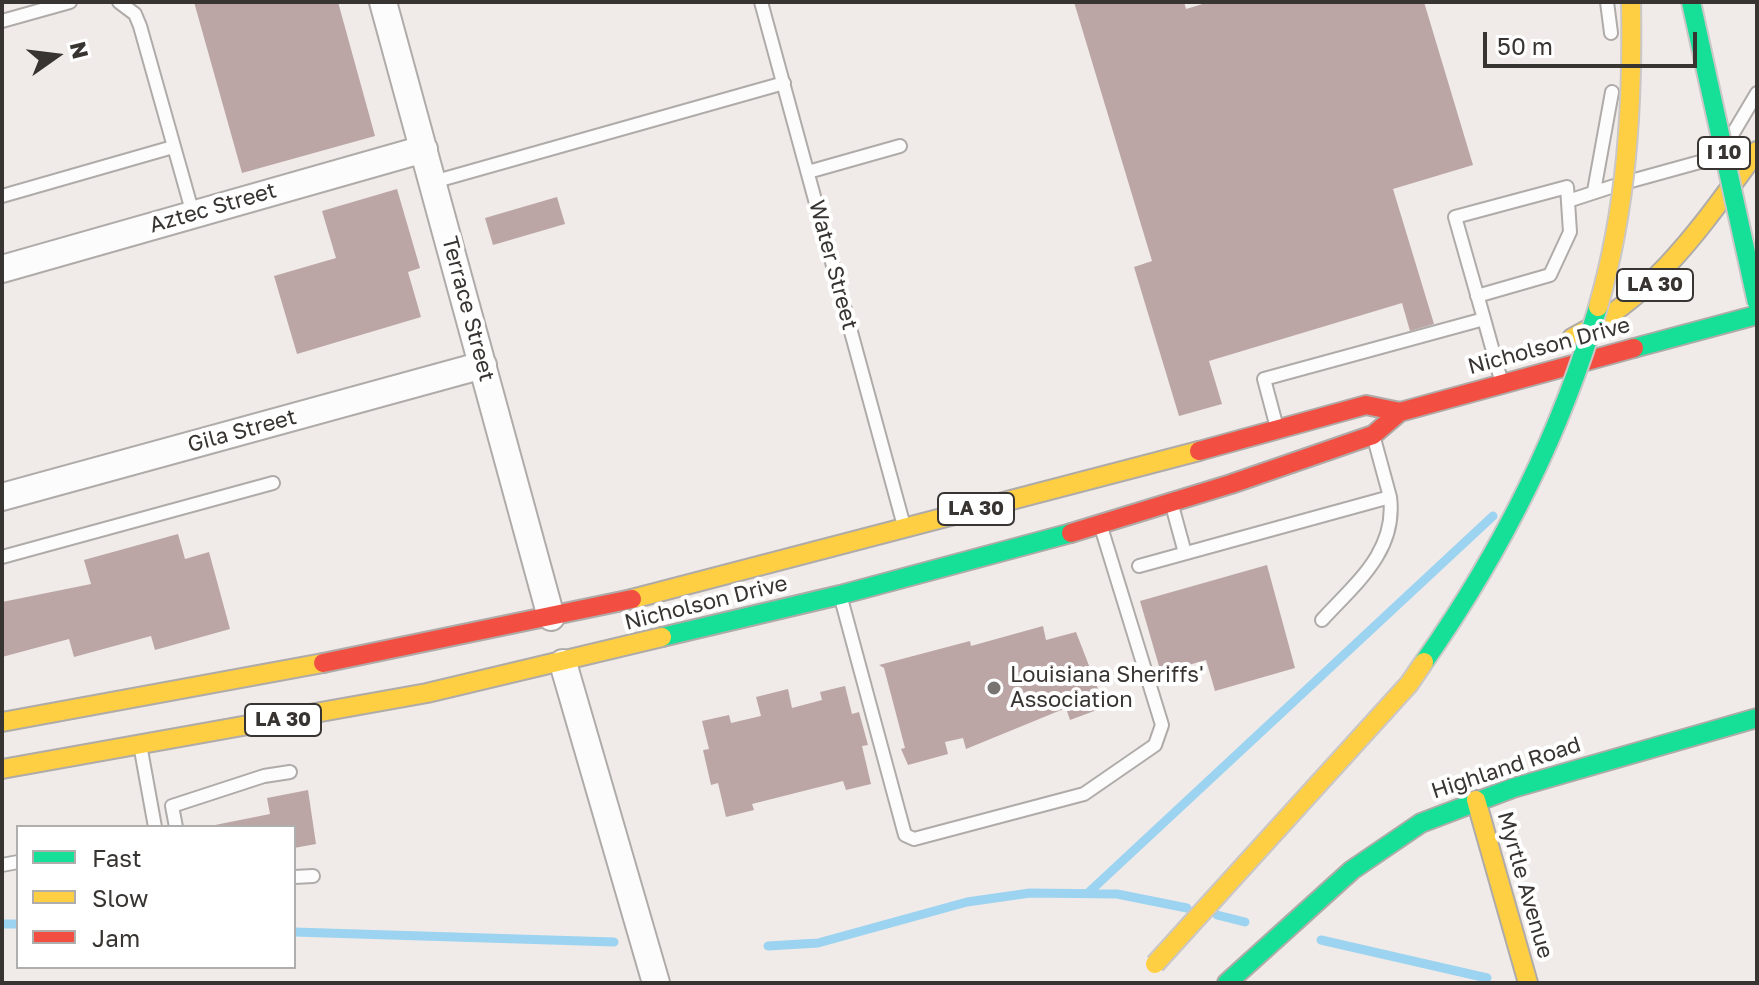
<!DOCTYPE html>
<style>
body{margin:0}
#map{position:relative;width:1759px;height:985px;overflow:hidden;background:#f0ebe8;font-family:"Golos Text",sans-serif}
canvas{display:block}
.frame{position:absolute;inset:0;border:4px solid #383432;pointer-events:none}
.legend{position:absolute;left:16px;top:825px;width:280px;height:144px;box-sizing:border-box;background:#fff;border:2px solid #afaead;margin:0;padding:10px 14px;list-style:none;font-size:24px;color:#383432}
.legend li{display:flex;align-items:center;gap:16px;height:40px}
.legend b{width:40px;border:2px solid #afaead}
.north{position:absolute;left:16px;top:16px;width:80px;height:80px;-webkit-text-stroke:6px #fff;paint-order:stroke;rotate:76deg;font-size:22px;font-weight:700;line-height:32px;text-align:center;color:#383432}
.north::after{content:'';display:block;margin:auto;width:28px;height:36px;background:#383432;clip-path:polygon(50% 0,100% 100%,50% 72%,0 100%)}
.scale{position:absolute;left:1483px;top:32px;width:214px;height:36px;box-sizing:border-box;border:4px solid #383432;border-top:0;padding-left:10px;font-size:24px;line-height:28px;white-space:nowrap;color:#383432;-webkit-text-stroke:6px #fff;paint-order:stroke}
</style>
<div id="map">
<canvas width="1759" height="985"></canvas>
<div class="frame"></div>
<ul class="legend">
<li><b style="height:10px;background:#16e098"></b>Fast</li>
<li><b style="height:10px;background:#ffcf43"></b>Slow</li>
<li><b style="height:10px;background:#f24e42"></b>Jam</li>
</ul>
<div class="north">N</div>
<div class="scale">50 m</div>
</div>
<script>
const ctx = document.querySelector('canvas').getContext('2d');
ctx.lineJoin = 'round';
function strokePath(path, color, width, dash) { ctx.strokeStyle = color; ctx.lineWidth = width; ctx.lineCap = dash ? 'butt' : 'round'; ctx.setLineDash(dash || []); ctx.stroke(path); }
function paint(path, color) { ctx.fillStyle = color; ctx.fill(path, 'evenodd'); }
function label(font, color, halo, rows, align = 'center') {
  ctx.font = font + ' "Golos Text",sans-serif'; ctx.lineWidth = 8; ctx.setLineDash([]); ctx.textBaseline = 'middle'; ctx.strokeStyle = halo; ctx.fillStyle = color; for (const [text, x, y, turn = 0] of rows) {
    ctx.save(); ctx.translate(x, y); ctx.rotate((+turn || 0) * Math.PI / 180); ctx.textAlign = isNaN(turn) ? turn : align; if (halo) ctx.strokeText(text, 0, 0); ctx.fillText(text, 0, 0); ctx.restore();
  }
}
strokePath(new Path2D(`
 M1088,893l405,-377
 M1217,915l28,7
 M2,924h16
 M294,932l320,10
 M1321,940l166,38
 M768,946l50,-3 149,-41 63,-9 87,1 70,14`), '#9bd3f0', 9);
paint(new Path2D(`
 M194,2h144l37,134 -133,37z
 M1074,2h110l2,7 23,-7h215l49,163 -80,24 41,135 -24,7 -8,-28 -193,58 13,43 -43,12 -45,-149 18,-6z
 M397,189l23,79 -12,4 13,45 -124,37 -23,-78 62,-18 -14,-47z
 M557,197l8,27 -72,21 -8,-27z
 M178,534l7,25 24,-7 21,77 -75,21 -4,-14 -77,21 -5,-18 -67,18v-55l89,-18 -7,-24z
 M1267,565l28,103 -80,23 -9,-31 -45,13 -21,-72z
 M1043,626l3,14 30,-8 29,75 -35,13 -4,-12 -100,41 -3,-11 -18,4 3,12 -40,11 -7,-16 4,-1 -21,-80 -5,-3 91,-24 1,5z
 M845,686l7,28 7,-2 9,33 -6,1 9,38 -25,6 -3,-9 -91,23 2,6 -28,7 -8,-34 -7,2 -8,-35 6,-1 -7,-28 27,-6 2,8 30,-7 -5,-19 32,-8 4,19 30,-8 -2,-8z
 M308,790l8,54 -22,4v-21h-89l65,-13 -3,-16z`), '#bba6a5');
const lane = new Path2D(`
 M119,2l16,12 5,12 53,188
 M761,2l143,524
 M1607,2l4,31
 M2,21l68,-19
 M1732,135l25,-42
 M808,172l92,-26
 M1631,181l87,-24
 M433,182l351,-99
 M1594,191l18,-99
 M2,196l171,-49
 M1568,201l46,-15
 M1477,296l73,-21 20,-43 -3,-45 -112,30 29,102
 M1276,424l-12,-45 220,-60 17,61
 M1173,509l12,44
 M2,557l271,-74
 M1139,566l251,-69 -15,-55
 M842,602l63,233 9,4 170,-45 71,-49 7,-20 -61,-198
 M1322,620c34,-37 75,-69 68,-123
 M141,750l14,77
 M176,827l-4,-21 92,-30 26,-4
 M2,865l16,-3
 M294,877l19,-1`);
const street = new Path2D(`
 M383,2l168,615
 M2,269l422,-120
 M2,497l481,-132
 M563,663l93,320`);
const fast = new Path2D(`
 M1634,348l123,-33
 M662,637l178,-42 231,-62
 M1227,983l125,-113 69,-47 92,-35 244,-70`);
const slow = new Path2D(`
 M1572,338c86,-45 129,-111 185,-187
 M632,599l567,-148
 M2,722l321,-59
 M2,769l425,-76 235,-56
 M1476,800l52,183`);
const jam = new Path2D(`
 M1199,451l167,-46 34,7
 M1071,533l160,-49 142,-49 27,-23 234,-64
 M323,663l309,-64`);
strokePath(lane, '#afaba9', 16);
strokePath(street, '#afaba9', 30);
strokePath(fast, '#afaba9', 22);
strokePath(slow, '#afaba9', 22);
strokePath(jam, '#afaba9', 22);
strokePath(lane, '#fdfcfc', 12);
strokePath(street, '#fdfcfc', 26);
strokePath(fast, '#16e098', 18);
strokePath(slow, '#ffcf43', 18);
strokePath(jam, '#f24e42', 18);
const fastBridge = new Path2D(`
 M1691,2l66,301
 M1424,662c77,-110 136,-226 174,-355`);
const slowBridge = new Path2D(`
 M1598,307c29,-100 35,-201 33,-305
 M1155,964l254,-280 15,-22`);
strokePath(fastBridge, '#cac7c6', 22, []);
strokePath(slowBridge, '#cac7c6', 22, []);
strokePath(fastBridge, '#16e098', 18);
strokePath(slowBridge, '#ffcf43', 18);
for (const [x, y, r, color] of [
 [994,688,8,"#787472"]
]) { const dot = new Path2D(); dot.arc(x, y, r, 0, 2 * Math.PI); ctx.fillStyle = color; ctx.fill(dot); strokePath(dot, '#fff', 3); }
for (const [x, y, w] of [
 [1724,153,52],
 [1655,285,76],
 [976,509,76],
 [283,720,76]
]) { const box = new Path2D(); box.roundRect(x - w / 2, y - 16, w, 32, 6); ctx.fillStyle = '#fff'; ctx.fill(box); strokePath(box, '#383432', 2); }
label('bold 20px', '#383432', null, [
 ["I 10",1724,153],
 ["LA 30",1655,285],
 ["LA 30",976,509],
 ["LA 30",283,720]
]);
label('22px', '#383432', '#fff', [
 ["Aztec Street",213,208,-16],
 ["Water Street",833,265,75],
 ["Terrace Street",468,309,75],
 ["Nicholson Drive",1549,346,-15],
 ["Gila Street",242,431,-15],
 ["Nicholson Drive",706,603,-14],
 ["Highland Road",1506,768,-18],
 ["Myrtle Avenue",1525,885,74]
]);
label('22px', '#383432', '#fff', [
 ["Louisiana Sheriffs'",1010,675],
 ["Association",1010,700]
], 'left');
</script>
